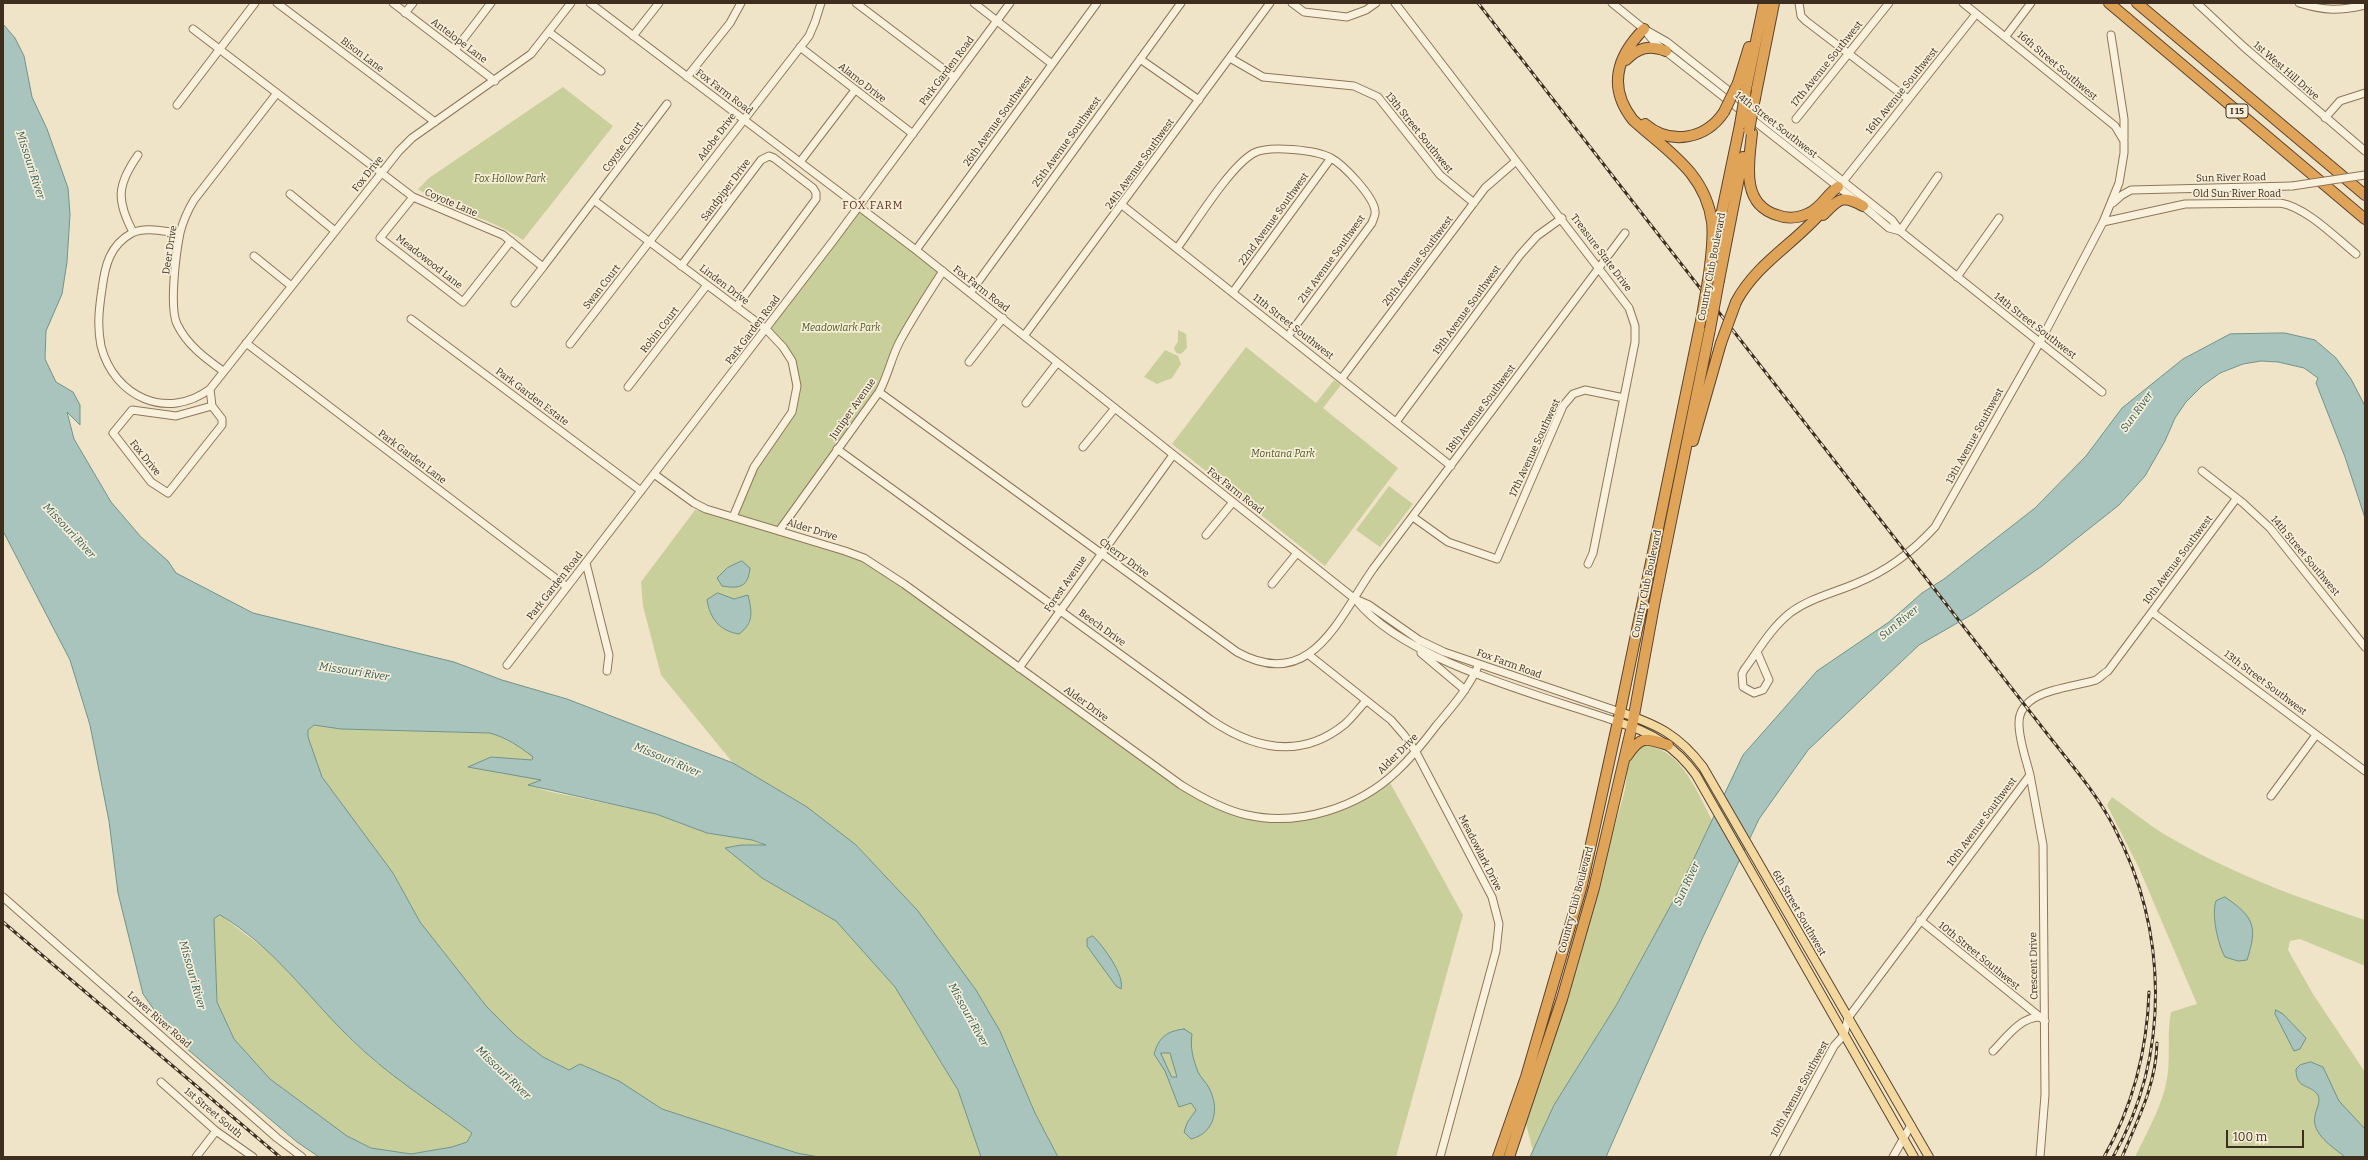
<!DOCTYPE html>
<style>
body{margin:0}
#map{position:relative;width:2368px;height:1160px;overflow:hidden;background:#f0e4c8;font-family:Bitter,serif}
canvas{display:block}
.frame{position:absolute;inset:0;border:4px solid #3d2e20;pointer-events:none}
.scale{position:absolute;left:2226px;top:1130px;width:78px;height:18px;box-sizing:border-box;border:2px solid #3d2e20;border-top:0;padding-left:5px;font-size:12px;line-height:14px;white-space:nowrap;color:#3d2e20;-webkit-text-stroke:3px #f7eed8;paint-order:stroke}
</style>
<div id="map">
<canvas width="2368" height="1160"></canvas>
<div class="frame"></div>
<div class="scale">100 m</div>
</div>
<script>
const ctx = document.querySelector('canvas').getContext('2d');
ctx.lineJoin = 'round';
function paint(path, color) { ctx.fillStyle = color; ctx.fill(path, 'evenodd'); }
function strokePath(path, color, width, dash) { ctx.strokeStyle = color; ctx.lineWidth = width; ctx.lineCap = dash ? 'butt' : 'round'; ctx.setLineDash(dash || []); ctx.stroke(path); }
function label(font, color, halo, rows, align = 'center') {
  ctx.font = font + ' Bitter,serif'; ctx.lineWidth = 3.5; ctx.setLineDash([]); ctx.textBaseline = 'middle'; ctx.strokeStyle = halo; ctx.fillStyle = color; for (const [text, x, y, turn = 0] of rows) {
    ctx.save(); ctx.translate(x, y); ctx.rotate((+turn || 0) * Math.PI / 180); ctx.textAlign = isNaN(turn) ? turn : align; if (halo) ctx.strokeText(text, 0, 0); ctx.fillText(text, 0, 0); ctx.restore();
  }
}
paint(new Path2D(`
 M563,87l50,39 -90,114c-33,-23 -73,-28 -105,-51l11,-11z
 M858,207l85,64 -43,69 -13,39 -108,152 85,27 317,227 68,30 53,2 25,-6 61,-32 75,136 -67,242h-338l-23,-44 -35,-82 -24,-41 -58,-79 -62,-66 -49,-38 -74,-44 -72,-88 -18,-69 -2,-24 54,-72 38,7 9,-24 50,-81 5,-26 -5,-25 -26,-32z
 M1178,330l8,4 1,14 -6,6 -5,-1 -2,-5 4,-7z
 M1246,347l70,56 18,-23 7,5 -18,23 75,60 -73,98 -153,-122z
 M1165,350l13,6 3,8 -9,14 -15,6 -13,-7z
 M1389,486l24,18 -33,43 -24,-17z
 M314,725l27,4 149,4c17,5 29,13 44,24l-2,3 -41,-3 -22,10 74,13 -14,5 18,6 109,23 51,19 45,7 16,6 -27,-1 -16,3 37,30 74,43 59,66 63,103 23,67h-162l-22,-4 -135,-44 -43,-27 -39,-18 -11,7 -26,-14 -27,-21 -29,-29 -67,-85 -27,-49 -71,-96 -14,-40v-8z
 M1639,744c41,2 56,44 73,76l-35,74 -60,110 -63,101 -21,46 -8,-31 73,-235 27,-95 4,-34z
 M2112,797c19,13 38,29 57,40 64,37 127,60 196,83v46l-65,-27 -10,2 -2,9 25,44 52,78v85h-230c13,-27 30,-55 33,-86 2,-20 -1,-39 3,-59l26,-8 -58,-136 -32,-63z
 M220,915l54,41 75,82 28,25 95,70 -5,9 -15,5 -41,7 -40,-6 -24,-12 -77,-57 -36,-40 -17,-37 -3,-83z`), '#c9cf9b');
const water = new Path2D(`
 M3,24l12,14 9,18 8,41 15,32 21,59 2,26 -3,48 -5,32 -16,37 -1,28 11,23 17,10 7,13v20l-13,-13 7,27 37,63 30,35 27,24 8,12 77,40 201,49 48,18 65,19 166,64 74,44 49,38 62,66 58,79 24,41 35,82 23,44h-77l-23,-67 -63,-103 -59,-66 -74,-43 -37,-30 16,-3h25l-14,-5 -45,-7 -51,-19 -128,-29 13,-5 -73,-13 23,-10 41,3 1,-3c-14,-11 -26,-19 -43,-24l-149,-4 -27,-4 -6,5v7l14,40 71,96 27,49 67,85 29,29 27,21 26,13 11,-6 39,17 43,28 135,44 22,4h-500l-22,-15 -124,-105 -30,-43 -25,-101 -9,-72 -19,-96 -20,-65 -67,-129zM220,915c53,31 87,81 130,123 36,36 81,64 122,95l-5,9 -15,5 -41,7 -40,-6 -24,-12 -77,-57 -36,-40 -17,-37 -3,-83z
 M2285,333l30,7 21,18 15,21 14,27v112l-20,-61 -29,-74 2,-5 -14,-10 -26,-6 -17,-1 -18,3 -23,9 -18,13 -16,16 -11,16 -10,23 -20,35 -26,29 -77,61 -69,48 -54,31 -111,105 -49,69 -57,120 -96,218h-76l24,-52 63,-101 60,-110 66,-139 74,-84 72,-49 33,-29 22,-14 91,-71 51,-52 36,-48 61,-49 47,-25z
 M742,561l8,7c-2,19 -10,21 -28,18l-5,-8 10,-10z
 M718,593l16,6 14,-4c4,17 6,28 -9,39 -19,-3 -29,-15 -32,-34z
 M2225,897c29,20 33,29 22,63l-9,1 -13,-4c-7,-12 -14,-43 -9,-56z
 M1093,936c10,10 32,39 28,53l-5,-3 -29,-40v-7z
 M2276,1010l7,4 23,24 -6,11 -6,2 -19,-37z
 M1184,1029l8,5c-2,14 1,25 6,38 3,6 8,10 11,16 11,20 6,45 -18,51l-7,-7 3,-9 9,-13 -5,-7 -12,4 -14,-36 -11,-17c5,-17 13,-23 30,-25zM1161,1053h9l7,24h-5z
 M2311,1062l12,5 16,34 26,28v28h-20c-12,-10 -34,-23 -30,-41 1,-8 6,-13 3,-21 -9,-12 -22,-5 -22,-26l4,-4z`);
paint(water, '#a9c4bc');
strokePath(water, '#6f938a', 1);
const minor = new Path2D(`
 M277,3l158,119
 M393,3l102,78
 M590,3l326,247 439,349 14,6 50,35 25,12 176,60
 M856,3l98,74
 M974,3l78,61
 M1292,3l12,9 43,5 19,-7 10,-7
 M1395,3l234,305 6,18v16l-42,211 -5,11
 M1612,3l32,26 23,13 225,178 8,11 202,161
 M1799,3l2,13 5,5 102,78
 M2197,3l47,44 121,104
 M2299,3c26,8 40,8 66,2
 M405,13l8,-10
 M193,29l220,168 90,38 40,32 124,-163
 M549,32l52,39
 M1647,33l8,10 214,168 20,17 11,3
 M2111,35l13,84v20
 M633,36l26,-33
 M2006,36l25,-33
 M800,47l113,87
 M455,50l36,-47
 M1230,58l33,19 91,9 24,11 62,78 34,28
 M1140,59l59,41
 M687,77l43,-54 11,-20
 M177,105l78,-102
 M2325,118l15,-17 25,-8
 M1796,119l93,-116
 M800,162l55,-72
 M1841,184l135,-170
 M290,194l45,37
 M413,197l-33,41 83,64 48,-61
 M595,201l171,128 17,18 9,14 5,25 -5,26 -38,55 -21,50
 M2113,203l9,-8 9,-5 161,-4
 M1122,205l329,261
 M2103,222l82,-18 95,-1c26,4 55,34 76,51
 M1900,231l38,-55
 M133,232c-17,-32 -16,-47 5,-77
 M180,233c-13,-1 -35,-7 -48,0 -22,12 -27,32 -30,56 -3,20 -5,37 -1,57 13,51 66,75 109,43l189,-238 13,-13 119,-84 40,-51
 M1178,247c17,-23 52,-81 76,-94 15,-8 62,-3 77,5 13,7 43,39 44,53 1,4 -2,8 -3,12l-84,113
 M916,250l181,-247
 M254,256l36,29
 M681,266l80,-106 8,-4 5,2 39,30 3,5v6l-80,108
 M1957,277l42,-59
 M1233,292l98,-134
 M970,293l211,-290
 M515,303l28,-36
 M411,319l230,172
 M1024,336l246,-333
 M246,343l321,244
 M570,344l239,-308 6,-14 6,-19
 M969,362l34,-44
 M223,371c-18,-13 -36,-26 -46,-47 -8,-17 -1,-71 3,-91 3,-12 8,-23 14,-33l83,-107
 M1342,378l143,-190 31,-27
 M628,387l79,-102
 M210,389l2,17 10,13v6l-54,68 -17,-11 -38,-49 19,-23 44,6 36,-10
 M879,392l358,260c74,41 101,-33 136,-83l252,-336
 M1026,403l31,-40
 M1396,422l124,-167 17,-19 25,-18
 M1083,447l32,-39
 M837,449l374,271c43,29 90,40 134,4 8,-7 14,-16 21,-23
 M2202,471l41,32 27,25 95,119
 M654,474l40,29 12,6 139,42 19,7 40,26 277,201c21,13 43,25 66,30 52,12 112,-8 149,-43 15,-14 28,-30 40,-46 16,-19 33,-38 43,-62
 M1413,517l35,25 49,17 66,-153 10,-12 12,-4 39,8
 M779,531l100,-139c9,-16 12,-34 21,-51 13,-24 28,-47 43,-70
 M1206,535l27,-33
 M586,563l23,92 -2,16
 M1272,584l25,-31
 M1356,600c49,62 188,96 262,122
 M2152,612l213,159
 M1757,652l12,28 -6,10 -9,3 -11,-6 -1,-13 2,-4c14,-19 27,-42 46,-57 20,-15 44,-20 67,-30 30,-12 56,-32 78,-56l105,-185 63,-120 16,-39 5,-30v-12l-9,-15 -152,-123
 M1421,653l44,37
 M1309,655l82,65 13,15 12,17 76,145 7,27 -3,27 -56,206
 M507,665l326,-424 177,-238
 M1019,668l154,-213
 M2030,775l13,70 2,250 -5,62
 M2271,796l45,-61
 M3,897l274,241 25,19
 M1920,920l125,101
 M1993,1051c13,-13 27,-34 47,-34
 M161,1082l55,49 37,26
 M196,1157l20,-26
 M1774,1157l60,-111 10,-11 4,-17 182,-243c-4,-16 -11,-35 -11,-51 -1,-35 53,-36 77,-44 4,-2 8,-7 12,-9l128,-172
 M1893,1157l18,-32`);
const major = new Path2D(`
 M1620,712c38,13 59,23 83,55l226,390
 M1618,722c33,10 58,25 78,53l218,382`);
const highway = new Path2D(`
 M2109,3l256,216
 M2137,3l228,192
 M1644,29c-27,27 -37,58 -11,91 34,31 72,52 79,102 2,17 -1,35 -3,52
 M1626,60c13,-13 23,-15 40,-9
 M1738,83l11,-36
 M1746,89l18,-86
 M1755,98l19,-95
 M1645,124c26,22 61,15 79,-12
 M1752,133c-3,29 -12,71 25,82 10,4 22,3 32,-2 12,-5 18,-19 29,-26
 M1823,215c16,-16 19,-21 40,-9
 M1716,240l24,-115
 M1719,280l24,-123
 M1736,302c21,-40 62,-60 90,-95
 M1693,441l28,-98
 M1627,756c14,-21 19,-18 41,-11
 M1498,1157l28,-80 56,-192 38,-173 82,-396
 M1509,1157l53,-158 32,-111 38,-162 23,-126 55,-271`);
strokePath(minor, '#8d765c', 9);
strokePath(major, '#5b4430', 10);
strokePath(highway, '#5b4430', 12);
strokePath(minor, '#faf1dc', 7);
strokePath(major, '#f3d9a0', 8);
strokePath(highway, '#e0a458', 10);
const rail = new Path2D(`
 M1478,3l567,728c24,31 51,61 69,96 54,103 57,228 -1,330
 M3,922l277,235
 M2104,1157c29,-51 43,-106 45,-165
 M2122,1157c16,-38 34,-72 35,-114`);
strokePath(rail, '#3d2e20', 3);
strokePath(rail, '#f7eed8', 1.5, [4.5]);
const minorBridge = new Path2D(`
 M2292,186l73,-11`);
const highwayBridge = new Path2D(`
 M1724,112l14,-29
 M1740,125l6,-36
 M1749,130l6,-32
 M1702,316l7,-42
 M1710,329l9,-49
 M1721,343l15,-41`);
strokePath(minorBridge, '#8d765c', 9, []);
strokePath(highwayBridge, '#5b4430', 12, []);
strokePath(minorBridge, '#faf1dc', 7);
strokePath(highwayBridge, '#e0a458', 10);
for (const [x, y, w] of [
 [2237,111,22]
]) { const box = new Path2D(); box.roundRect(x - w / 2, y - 7, w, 14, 3); ctx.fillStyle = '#f7eed8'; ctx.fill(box); strokePath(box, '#3d2e20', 1); }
label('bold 9px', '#3d2e20', null, [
 ["I 15",2237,111]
]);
label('10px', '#3d2e20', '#f7eed8', [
 ["Antelope Lane",459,41,37],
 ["Bison Lane",362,55,37],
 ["17th Avenue Southwest",1827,64,-51],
 ["16th Street Southwest",2057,66,40],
 ["Park Garden Road",947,71,-53],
 ["1st West Hill Drive",2286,71,41],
 ["Alamo Drive",862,83,38],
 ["16th Avenue Southwest",1902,91,-51],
 ["Fox Farm Road",724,92,37],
 ["26th Avenue Southwest",998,121,-54],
 ["14th Street Southwest",1776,125,38],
 ["13th Street Southwest",1419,133,51],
 ["Adobe Drive",717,137,-53],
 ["25th Avenue Southwest",1067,142,-54],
 ["Coyote Court",623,147,-53],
 ["24th Avenue Southwest",1140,164,-54],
 ["Fox Drive",368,174,-51],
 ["Sun River Road",2231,178,-1],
 ["Sandpiper Drive",726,190,-53],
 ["Old Sun River Road",2237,194],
 ["Coyote Lane",451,203,23],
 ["22nd Avenue Southwest",1274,219,-54],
 ["Deer Drive",170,250,-81],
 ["Treasure State Drive",1601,253,53],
 ["21st Avenue Southwest",1332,259,-54],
 ["20th Avenue Southwest",1418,261,-53],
 ["Meadowood Lane",429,262,38],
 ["Country Club Boulevard",1712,267,-79],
 ["Linden Drive",724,285,37],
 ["Swan Court",602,287,-52],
 ["Fox Farm Road",981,289,38],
 ["19th Avenue Southwest",1467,310,-54],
 ["14th Street Southwest",2035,326,38],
 ["11th Street Southwest",1293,327,38],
 ["Robin Court",660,330,-52],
 ["Park Garden Road",753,330,-53],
 ["Park Garden Estate",532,397,37],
 ["Juniper Avenue",853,409,-55],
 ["18th Avenue Southwest",1481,409,-53],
 ["13th Avenue Southwest",1975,436,-61],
 ["17th Avenue Southwest",1535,448,-65],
 ["Park Garden Lane",412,457,37],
 ["Fox Drive",145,458,51],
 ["Fox Farm Road",1235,491,38],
 ["Alder Drive",812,530,17],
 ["14th Street Southwest",2305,556,50],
 ["Cherry Drive",1124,558,36],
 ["10th Avenue Southwest",2178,560,-53],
 ["Forest Avenue",1066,584,-55],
 ["Country Club Boulevard",1647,584,-78],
 ["Park Garden Road",555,586,-52],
 ["Beech Drive",1102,628,36],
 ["Fox Farm Road",1509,664,20],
 ["13th Street Southwest",2265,683,37],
 ["Alder Drive",1086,704,36],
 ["Alder Drive",1398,754,-45],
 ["10th Avenue Southwest",1982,822,-53],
 ["Meadowlark Drive",1480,853,63],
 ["Country Club Boulevard",1576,900,-75],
 ["6th Street Southwest",1799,913,60],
 ["10th Street Southwest",1979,956,39],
 ["Crescent Drive",2034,966,-91],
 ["Lower River Road",159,1020,41],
 ["10th Avenue Southwest",1800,1089,-61],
 ["1st Street South",213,1113,40]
]);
label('italic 10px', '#4d5a26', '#f7eed8', [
 ["Fox Hollow Park",510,179],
 ["Meadowlark Park",841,328],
 ["Montana Park",1283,454]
]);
label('italic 11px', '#2f5d5a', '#f7eed8', [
 ["Missouri River",30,165,72],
 ["Sun River",2137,412,-54],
 ["Missouri River",69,531,47],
 ["Sun River",1899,623,-39],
 ["Missouri River",354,672,9],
 ["Missouri River",667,760,23],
 ["Sun River",1687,884,-65],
 ["Missouri River",192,975,74],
 ["Missouri River",968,1015,61],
 ["Missouri River",503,1073,44]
]);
ctx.letterSpacing = '1px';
label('11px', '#6b2e1e', '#f7eed8', [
 ["FOX FARM",873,206]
]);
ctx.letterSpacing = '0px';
</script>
